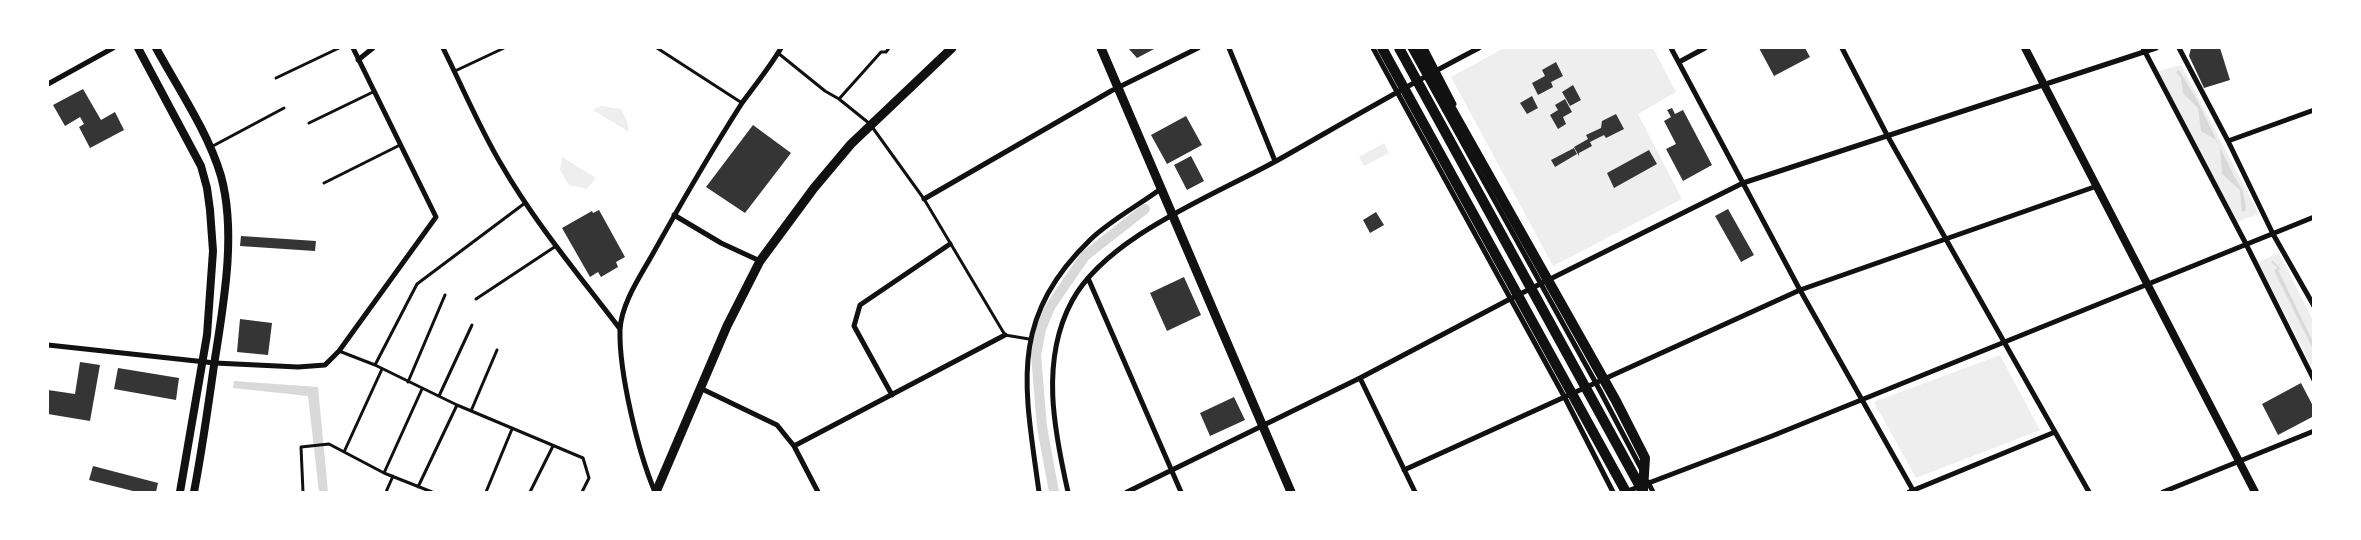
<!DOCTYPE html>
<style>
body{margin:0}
#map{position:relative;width:2361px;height:540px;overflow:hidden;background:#fff;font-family:"Crimson Pro",serif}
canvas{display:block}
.frame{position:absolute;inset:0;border:49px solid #fff;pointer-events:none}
</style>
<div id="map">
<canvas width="2361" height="540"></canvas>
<div class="frame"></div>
</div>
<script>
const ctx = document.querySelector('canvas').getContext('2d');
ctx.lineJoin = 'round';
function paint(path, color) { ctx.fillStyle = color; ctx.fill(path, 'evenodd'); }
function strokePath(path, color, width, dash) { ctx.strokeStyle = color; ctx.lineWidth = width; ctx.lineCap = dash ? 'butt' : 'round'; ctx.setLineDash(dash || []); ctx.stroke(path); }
paint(new Path2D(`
 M1504,48h149l23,44 -38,22 44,85 -129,67 -102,-189z
 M2181,65l78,149 -22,8 -79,-151z
 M601,106l20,3 6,12 2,11 -36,-22z
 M1384,143l5,10 -25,13 -5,-9z
 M562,157l34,21 -9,11 -18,-4 -9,-15z
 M2279,253l34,67v49l-55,-107z
 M2000,355l40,75 -124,48 -42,-76z`), '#eee');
paint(new Path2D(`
 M2179,70l18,30 37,76 9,15 3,19 -4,2 -2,-22 -18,-16 -2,-27 -5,-8 -14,-8 -3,-23 -15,-15 -2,-15 -5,-6z
 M2273,261l8,8 -3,1 35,72v7l-39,-79 4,-2 -7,-6z
 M234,381l84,6 10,105h-9l-11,-96 -75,-8z`), '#d9d9d9');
strokePath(new Path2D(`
 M1054,492l-12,-65 -6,-72 5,-26 9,-22 35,-51 60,-47`), '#d9d9d9', 10);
paint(new Path2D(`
 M1128,48h28l-19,10z
 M1759,48h46l5,9 -36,19z
 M2191,48h29l10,32 -26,8 -15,-32z
 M1556,62l7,14 -12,6 2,5 -15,8 -6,-12 13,-7 -3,-6z
 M1573,85l8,15 -11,6 -8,-14z
 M83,89l18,31 14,-8 9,18 -34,18 -11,-21 5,-3 -4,-7 -15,9 -12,-21z
 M1532,96l6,12 -11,6 -7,-11z
 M1565,99l7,13 -9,5 3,7 -8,5 -8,-14 8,-5 -3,-5z
 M1672,108l3,6 8,-4 29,55 -29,16 -17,-32 10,-5 -12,-23 7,-4 -4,-7z
 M1616,114l8,15 -18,9 -2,-3 -14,7 2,4 -13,7v3l-5,-9 14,-8 -2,-4 15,-7 1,-7z
 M1186,116l16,29 -35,19 -16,-29z
 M753,125l38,28 -46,60 -39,-26z
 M1574,148l3,6 -22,13 -4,-7z
 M1649,150l8,14 -43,24 -7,-15z
 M1191,156l13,25 -17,9 -13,-25z
 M1728,209l26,46 -13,7 -26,-46z
 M599,210l26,47 -9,5 2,5 -17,10 -3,-5 -8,5 -28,-49 30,-17 1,2z
 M1376,212l8,13 -14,8 -7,-13z
 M241,236l75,5 -1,10 -75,-5z
 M1184,277l17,38 -34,16 -17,-38z
 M240,319l32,4 -4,32 -31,-3z
 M80,362l20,3 -10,56 -42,-7v-24l27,4z
 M118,368l61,10 -3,22 -62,-11z
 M2301,383l13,25v8l-36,19 -16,-31z
 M1234,397l11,23 -35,16 -10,-23z
 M93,466l65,17 -2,9h-19l-48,-12z`), '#353535');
strokePath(new Path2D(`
 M657,48l85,55
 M778,53l47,38 14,8 31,25 54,75 81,136 24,4
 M455,71l49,-23
 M276,78l63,-30
 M839,99l42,-47h5l3,-4
 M309,123l64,-31
 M211,147l73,-39
 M324,183l76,-38
 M476,299l80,-53
 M339,351l36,14 82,40 126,53 6,20 -7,14
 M375,365l42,-81 108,-81
 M408,382l37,-87
 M439,396l33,-71
 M471,411l26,-61
 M344,452l38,-83
 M384,473l38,-84
 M418,487l39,-82
 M303,492l-2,-45 28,-3 55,29 48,19
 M386,492l7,-16
 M486,492l26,-63
 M530,492l23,-46`), '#111', 3);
strokePath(new Path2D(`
 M443,48c19,38 36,79 58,116 34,59 78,111 119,165
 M1229,48l46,113
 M1373,48l192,350 48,94
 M1410,48l187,337 46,87
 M1425,48l29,56
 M1671,48l129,242 114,202
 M1842,48l45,87 202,357
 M2143,48l103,196 68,136
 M2179,48l49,93 45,93 41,72
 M358,60l15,-12
 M1679,62l26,-14
 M48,84l65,-36
 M2228,141l86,-31
 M924,199l187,-108 87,-43
 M674,215l47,28 39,18
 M1088,278l93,214
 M48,345l167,18 83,4 27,-2 14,-14 97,-134 -83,-169
 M1360,378l55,114
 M700,388l77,37 17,21 24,46
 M892,395l-38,-69 6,-21 90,-61
 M794,446l211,-111
 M1404,470l396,-180 297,-104
 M1648,482l5,10
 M655,492c-17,-40 -36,-119 -35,-162 1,-25 19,-52 31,-73 29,-52 59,-104 91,-154 13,-18 28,-36 39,-55
 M1039,492c-14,-104 -32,-172 52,-253 20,-19 48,-34 71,-51
 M1068,492c-14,-62 -28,-132 4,-191 35,-65 143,-106 206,-141 67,-38 133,-77 201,-112
 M1127,492l233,-114 150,-79 233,-116 413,-135
 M1625,492l147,-56 542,-219
 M1909,492l146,-60
 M2163,492l151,-61`), '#111', 5);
strokePath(new Path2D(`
 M138,48l63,118 6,22 3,22 3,41 -6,84 -27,157
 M156,48c22,40 52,84 65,128 16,58 2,131 -7,189 -6,43 -12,85 -20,127
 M2025,48l230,444`), '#111', 8);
strokePath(new Path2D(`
 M1101,48l190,444
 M656,492l71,-166 33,-65 54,-73 37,-44 101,-96`), '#111', 9);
strokePath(new Path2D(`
 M1382,48l244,444
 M1399,48l244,444
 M1417,48l199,353 29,57 -2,32`), '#111', 10);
</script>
